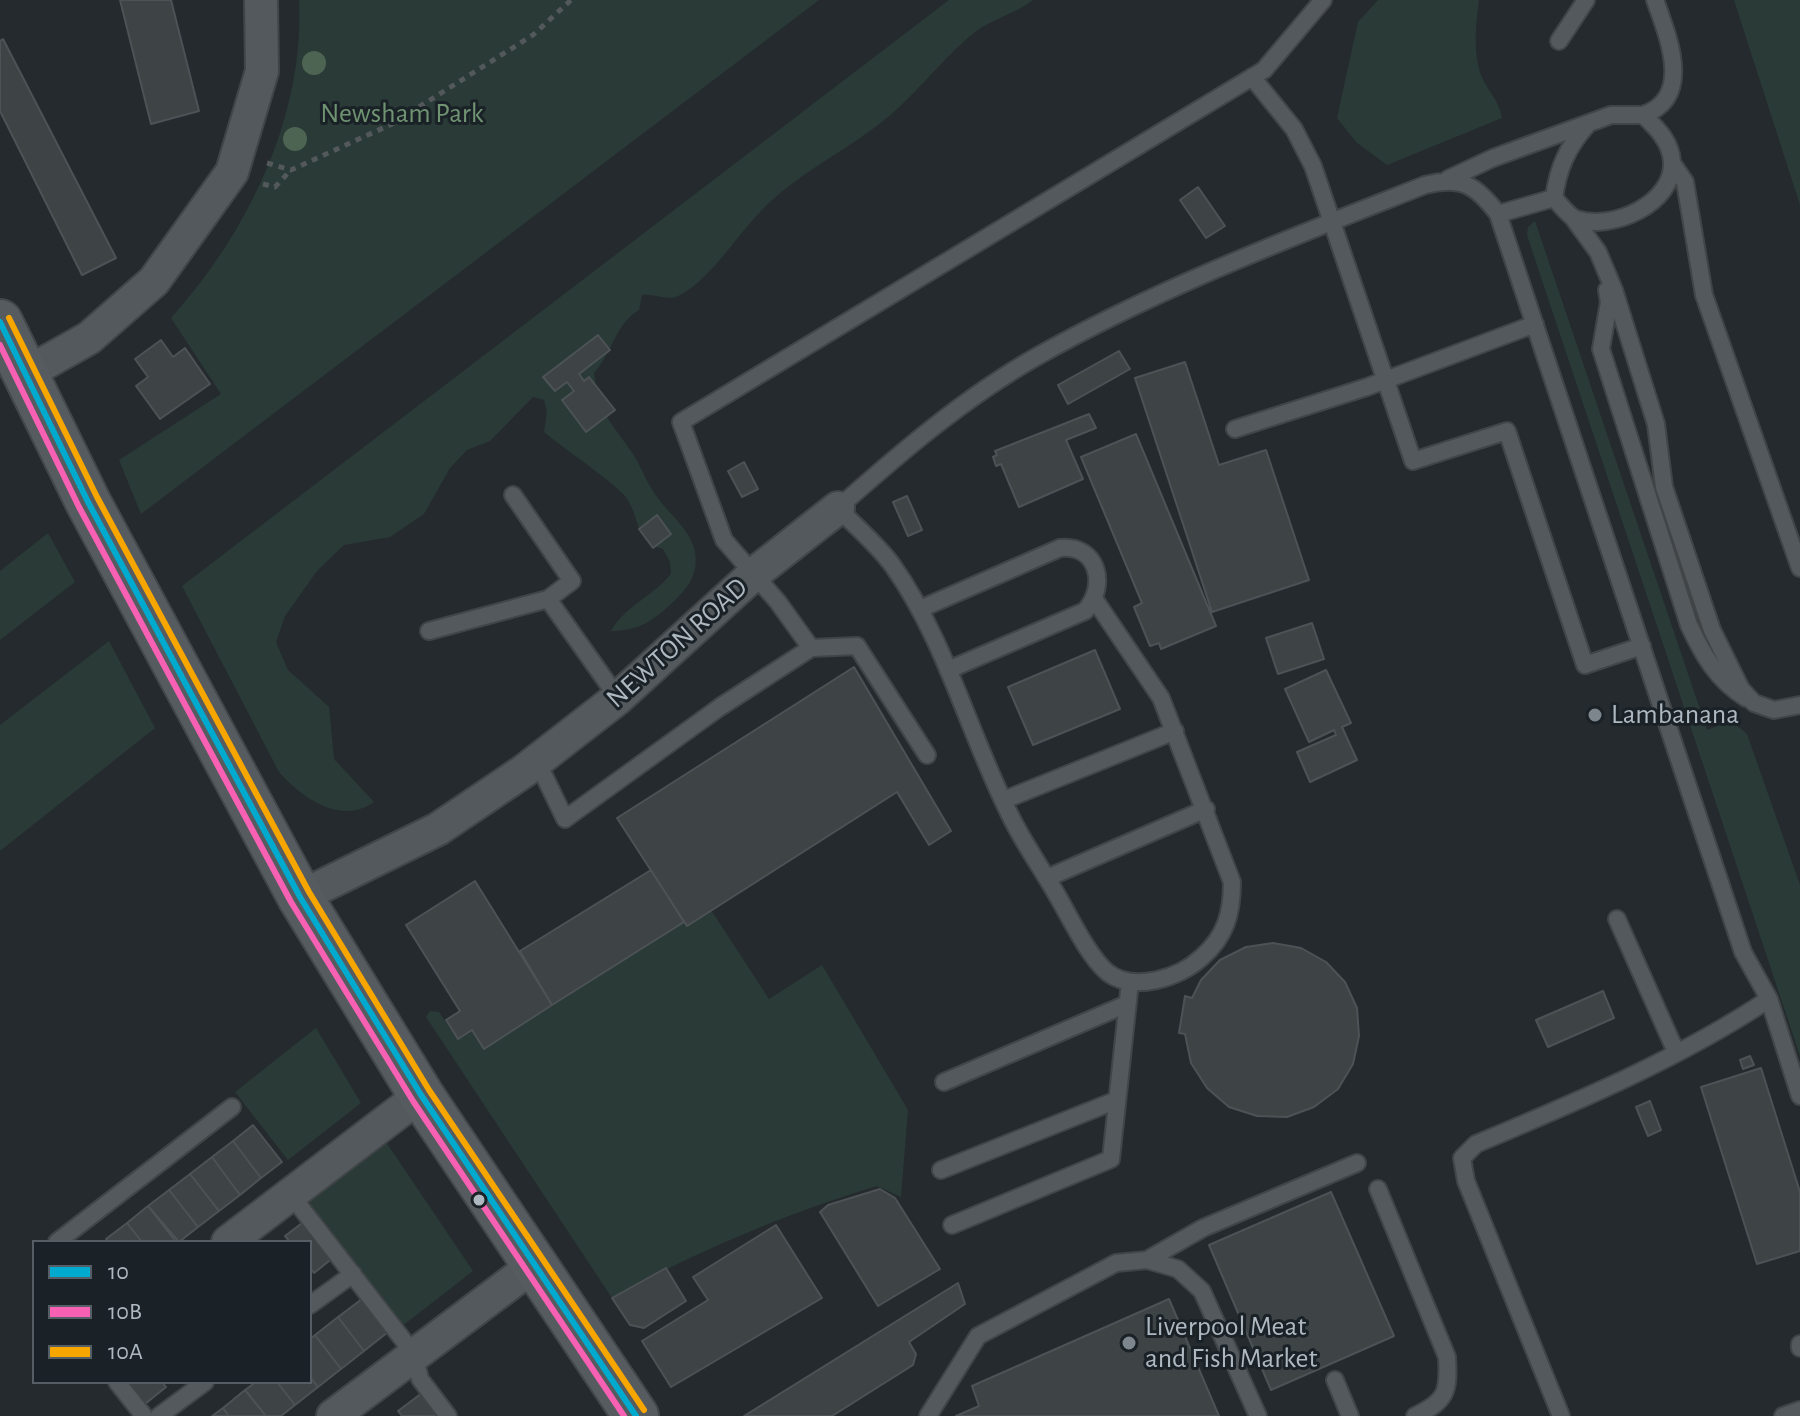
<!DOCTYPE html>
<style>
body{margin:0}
#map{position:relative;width:1800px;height:1416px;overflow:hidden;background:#252a2e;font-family:"Alegreya Sans",sans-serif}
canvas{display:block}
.legend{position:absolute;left:32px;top:1240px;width:280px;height:144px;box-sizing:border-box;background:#1a2227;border:2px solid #555e64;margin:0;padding:10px 14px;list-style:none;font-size:24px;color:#aeb8c0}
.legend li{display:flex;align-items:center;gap:16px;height:40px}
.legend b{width:40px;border:2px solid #555e64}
</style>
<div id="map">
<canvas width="1800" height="1416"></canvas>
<ul class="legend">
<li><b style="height:10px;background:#00a9ce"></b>10</li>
<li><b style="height:10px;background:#f860b3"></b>10B</li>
<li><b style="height:10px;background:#f7a600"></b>10A</li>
</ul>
</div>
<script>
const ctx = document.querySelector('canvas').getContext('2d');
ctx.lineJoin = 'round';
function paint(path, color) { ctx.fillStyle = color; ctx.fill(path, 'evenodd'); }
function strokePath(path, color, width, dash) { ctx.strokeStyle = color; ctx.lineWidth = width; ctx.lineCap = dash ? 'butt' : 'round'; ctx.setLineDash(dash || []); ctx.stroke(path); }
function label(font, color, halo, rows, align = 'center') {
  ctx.font = font + ' "Alegreya Sans",sans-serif'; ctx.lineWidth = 6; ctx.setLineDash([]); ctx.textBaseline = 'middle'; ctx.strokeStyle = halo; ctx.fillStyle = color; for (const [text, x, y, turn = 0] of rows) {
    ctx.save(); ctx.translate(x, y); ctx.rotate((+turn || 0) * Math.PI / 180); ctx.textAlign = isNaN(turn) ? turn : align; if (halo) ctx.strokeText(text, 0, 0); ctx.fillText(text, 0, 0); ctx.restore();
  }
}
paint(new Path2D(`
 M299,0h520l-678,514 -22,-54 102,-66 -50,-76c76,-84 134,-202 128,-318z
 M949,0h84c-18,14 -43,20 -58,32 -36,29 -63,69 -101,96 -34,25 -74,46 -104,74 -28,25 -56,74 -88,92 -14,9 -26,-1 -40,1l-3,15c-23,13 -27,43 -45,63 6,43 16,47 39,81 9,14 14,30 24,43 12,17 34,33 38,55 4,24 -9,38 -25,53 -19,17 -33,26 -59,26 13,-24 43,-36 60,-57l-1,-12 -7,-13c-30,-7 -22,-33 -38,-53 -15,-17 -61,-47 -81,-64l3,-20 -3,-12 -11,-3 -43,44 -23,9 -17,18 -26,46 -34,23 -46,8 -27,26 -32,45 -9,26 12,28 41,37 5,52 40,43c-33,24 -73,-5 -95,-30l-97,-186z
 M1378,0h101c-3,23 -6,49 1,72 6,18 18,25 22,46l-115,47 -31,-23 -19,-24 21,-96z
 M1734,0h66v205z
 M1535,221l172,509c19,-7 24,-11 40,4l53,151v171l-273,-821 1,-8z
 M48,533l27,49 -75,58v-69z
 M109,641l46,87 -155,123v-126z
 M711,910l58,89 53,-34 86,145 -7,87 -24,-11c-93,28 -179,65 -265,112l-186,-281 4,-6 9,1 18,27 15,-9 13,18 199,-126 3,4z
 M316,1028l45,75 -73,57 -53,-68z
 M386,1142l87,129 -72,56 -94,-124z`), '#293a37');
const building = new Path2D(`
 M120,0h51l28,111 -48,13z
 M3,39l113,219 -34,17 -82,-164v-70z
 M1198,187l27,39 -19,12 -26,-38z
 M598,335l12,15 -31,24 5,7 5,-4 26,33 -29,22 -24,-32 12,-9 -7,-9 -12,9 -12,-14z
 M161,340l12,17 12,-9 25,36 -50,35 -24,-33 12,-9 -13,-18z
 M1119,351l11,18 -62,35 -10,-19z
 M1185,362l34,103 47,-15 43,130 -97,32 -77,-234z
 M1089,414l7,14 -30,12 17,39 -64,28 -18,-43 -5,2 -3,-9 4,-2 -2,-4z
 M1136,434l80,192 -55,23 -2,-6 -9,3 -16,-39 8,-4 -61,-146z
 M744,462l14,27 -16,8 -14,-26z
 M907,496l15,34 -14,6 -15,-34z
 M657,515l14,19 -18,14 -14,-19z
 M1312,623l12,36 -46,15 -12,-36z
 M1095,650l25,59 -87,36 -25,-58z
 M854,667l97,164 -22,14 -32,-53 -210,134 -70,-108z
 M1326,670l25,53 -9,4 15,33 -47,22 -13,-30 39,-17 -2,-5 -25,12 -24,-53z
 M651,870l33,52 -132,83 -32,-54z
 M475,881l77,124 -68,44 -12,-19 -14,9 -12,-19 14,-9 -54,-86z
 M1273,943l28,5 25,14 19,20 12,26 2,28 -6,28 -15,25 -24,18 -27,10 -30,-1 -28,-9 -22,-19 -16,-25 -6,-29 -6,-1 6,-37 7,2 9,-18 19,-20 26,-13z
 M1603,991l11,27 -66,29 -12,-27z
 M1750,1056l4,9 -11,4 -3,-9z
 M1761,1068l39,124v59l-43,13 -56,-177z
 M1650,1101l11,29 -13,6 -12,-29z
 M253,1125l29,37 -21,16 -28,-37z
 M233,1141l28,37 -21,17 -28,-38z
 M212,1157l28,38 -21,16 -29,-37z
 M190,1174l29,37 -21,16 -29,-37z
 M880,1189l15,9 45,71 -62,37 -58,-94 8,-7z
 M169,1190l29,37 -19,15 -31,-36z
 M1331,1192l63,144 -123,54 -62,-145z
 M148,1206l28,36h-34l-15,-19z
 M306,1220l28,37 -20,16 -4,-5v-26h-20l-5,-6z
 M127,1223l15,19h-34l-2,-3z
 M776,1225l46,73 -151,89 -29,-46 66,-41 -15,-23z
 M666,1268l20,33 -42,27 -14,-3 -18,-27z
 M958,1283l7,21 -56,38 7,12 -3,11 -81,51h-88z
 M362,1299l26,33 -24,19 -26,-34z
 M1169,1299l50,117h-263l23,-10 -7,-20z
 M338,1317l26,34 -23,18 -26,-34z
 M315,1335l26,34 -23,18 -8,-10v-38z
 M310,1377l8,10 -23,18 -18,-23h33z
 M128,1382h34l4,5 -21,17z
 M256,1382h21l18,23 -14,11h-15l-21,-26z
 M245,1390l21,26h-37l-6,-8z
 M422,1393l17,23h-37l-4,-5z
 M223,1408l6,8h-17z`);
paint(building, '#3e4346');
strokePath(building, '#4c5256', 2);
const service = new Path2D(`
 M1559,41l27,-41
 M1252,77l42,52 19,37 100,295 94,-30 78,234 57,-19
 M1643,115c51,-18 25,-78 12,-115
 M1672,163l13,19 19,113 96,273
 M1448,179l45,-21 118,-43h32c14,13 28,27 29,47 2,42 -60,69 -96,57 -8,-3 -16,-15 -22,-21l-56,16
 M1554,198c4,-30 13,-50 33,-73
 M1574,219l24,33 16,38 42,134 8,63 48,143 29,59 13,14 20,7 26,-5
 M1607,290l2,12 -8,47 88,276c14,30 28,55 57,73
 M1235,429l132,-42 168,-63
 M513,495l59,86 -24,18
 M1095,600l66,98 71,184c0,31 -6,54 -30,75 -22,21 -69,36 -95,15 -20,-17 -39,-59 -53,-82 -13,-22 -28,-44 -40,-67 -44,-84 -66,-179 -121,-257 -15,-21 -37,-39 -55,-58 62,-55 126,-110 198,-151 124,-70 257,-120 389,-172 37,-9 51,0 73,29l245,738 26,47 31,97
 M920,609l140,-61c38,-4 48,38 25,63l-137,59
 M429,631l119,-32 70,99
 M811,648l46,-2 70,109
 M537,761l28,58 155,-112 91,-59 -33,-46 -54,-62 -43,-118 583,-352 59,-70
 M1004,800l171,-69
 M1047,878l159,-69
 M1617,919l59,133
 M944,1082l183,-78
 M941,1170l176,-70
 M1378,1189l69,168c2,34 0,44 -32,59
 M291,1195l123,159 6,25 28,37
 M952,1225l159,-66 19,-177
 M57,1242l175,-135
 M1147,1260l56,-32 154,-65
 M310,1305l43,-31
 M1800,1344v4
 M1335,1380l15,36
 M117,1382l27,34
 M159,1416l46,-34
 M928,1416l50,-80 138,-73 31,-3 31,9 24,22 56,125
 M1561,1416l-95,-235 -4,-23 14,-14c100,-42 203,-85 293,-145
 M1783,1416l17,-6`);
const minor = new Path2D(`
 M27,373l62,-35 65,-57 78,-109 30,-101 -1,-71
 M300,897l138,-68 86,-58 94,-73 136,-124 84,-66
 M228,1242l193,-147
 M333,1416l200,-150`);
const primary = new Path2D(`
 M0,322l88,180 212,395 121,198 215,321`);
strokePath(service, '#414548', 20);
strokePath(minor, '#414548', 36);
strokePath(primary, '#42474b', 48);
strokePath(new Path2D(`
 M267,163l24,7 101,-46 141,-89 38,-35
 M263,184l12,3 16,-17`), '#53585b', 5, [6, 6]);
strokePath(service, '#54595d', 16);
strokePath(minor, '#54595d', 32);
strokePath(primary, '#565b5f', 44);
strokePath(new Path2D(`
 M0,322l88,180 212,395 121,198 215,321`), '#00a9ce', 6);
strokePath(new Path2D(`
 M0,345l79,162 212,395 122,199 211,315`), '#f860b3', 6);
strokePath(new Path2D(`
 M9,318l88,179 212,395 120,198 215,320`), '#f7a600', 6);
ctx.fillStyle = '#4e6453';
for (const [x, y] of [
 [314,63],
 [295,139]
]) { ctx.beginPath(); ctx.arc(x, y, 12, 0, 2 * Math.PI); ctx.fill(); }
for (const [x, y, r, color] of [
 [1595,715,8,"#7e868d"],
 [479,1200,7,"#aeb8c0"],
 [1129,1343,8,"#7e868d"]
]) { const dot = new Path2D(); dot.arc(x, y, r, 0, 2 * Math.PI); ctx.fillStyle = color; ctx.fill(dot); strokePath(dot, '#1a2227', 3); }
label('28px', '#709372', '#1a2227', [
 ["Newsham Park",402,114]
]);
label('28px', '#aeb8c0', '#1a2227', [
 ["NEWTON ROAD",677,643,-42]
]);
label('28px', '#aeb8c0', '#1a2227', [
 ["Lambanana",1611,715],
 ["Liverpool Meat",1145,1327],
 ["and Fish Market",1145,1359]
], 'left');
</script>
